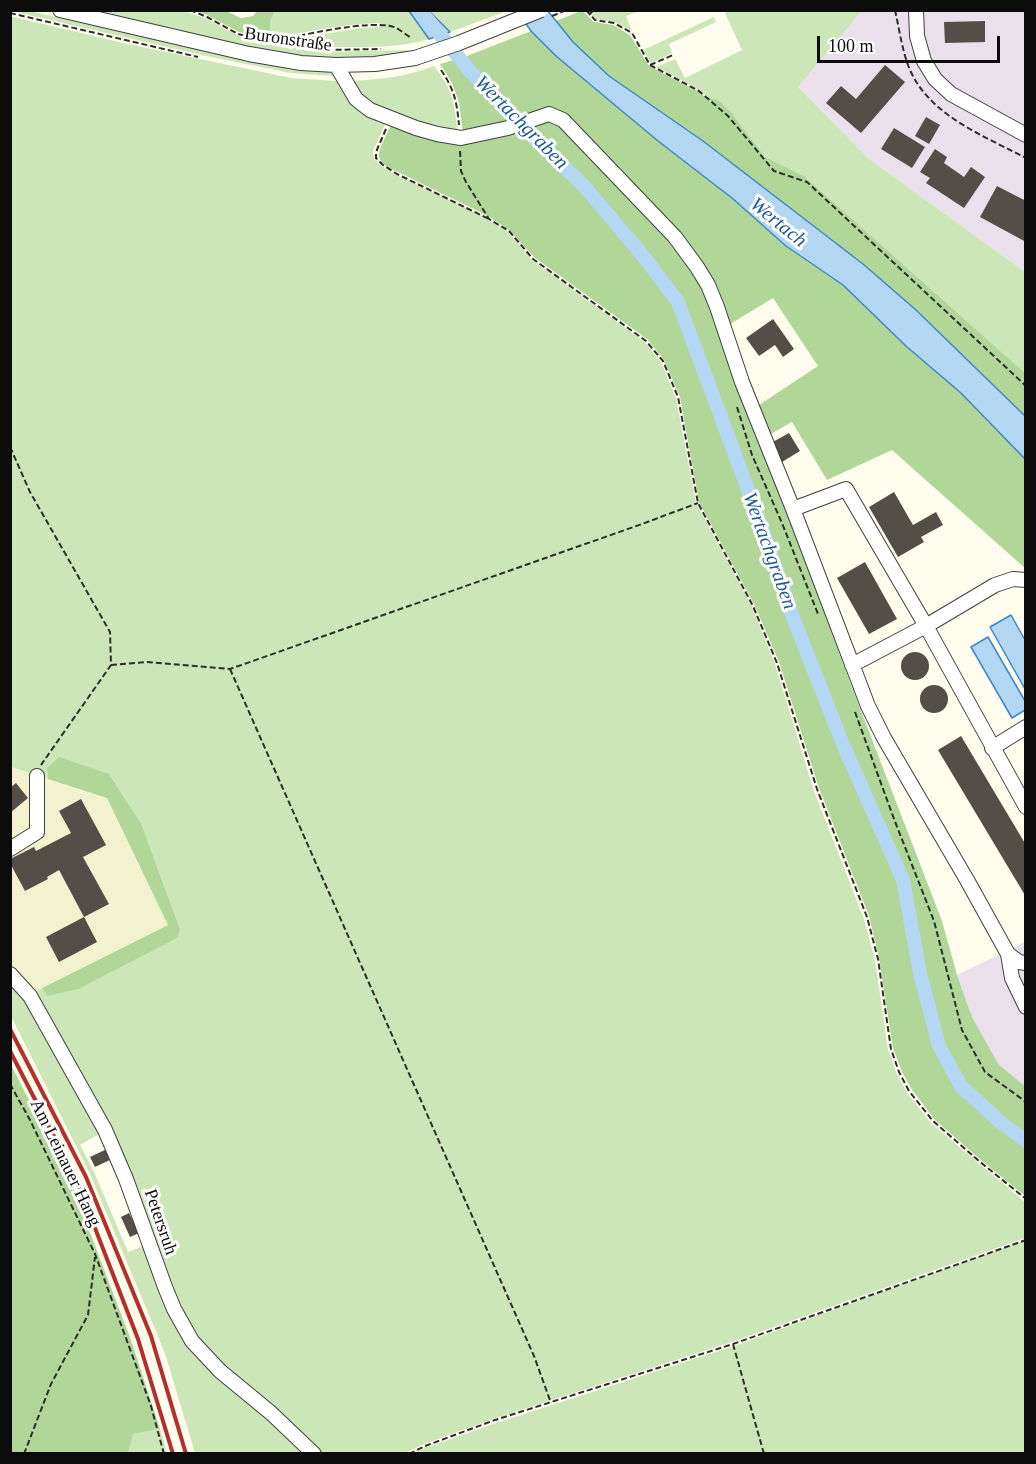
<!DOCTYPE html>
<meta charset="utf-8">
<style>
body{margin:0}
#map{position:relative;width:1036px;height:1464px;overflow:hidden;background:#fefcec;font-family:"Times New Roman",serif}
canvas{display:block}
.frame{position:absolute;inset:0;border:12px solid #0c0c0c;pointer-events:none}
.scale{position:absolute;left:817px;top:36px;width:183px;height:27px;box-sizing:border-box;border:3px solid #0c0c0c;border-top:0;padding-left:8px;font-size:18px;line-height:21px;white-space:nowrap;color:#0c0c0c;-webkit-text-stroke:4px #fff;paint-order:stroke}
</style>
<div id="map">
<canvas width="1036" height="1464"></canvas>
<div class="frame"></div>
<div class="scale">100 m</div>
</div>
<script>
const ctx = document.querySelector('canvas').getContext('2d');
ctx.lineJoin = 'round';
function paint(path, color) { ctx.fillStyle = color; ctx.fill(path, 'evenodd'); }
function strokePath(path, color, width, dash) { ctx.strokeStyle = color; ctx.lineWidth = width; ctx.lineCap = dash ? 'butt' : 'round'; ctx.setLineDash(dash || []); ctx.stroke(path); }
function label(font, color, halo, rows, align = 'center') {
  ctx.font = font + ' "Times New Roman",serif'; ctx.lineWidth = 6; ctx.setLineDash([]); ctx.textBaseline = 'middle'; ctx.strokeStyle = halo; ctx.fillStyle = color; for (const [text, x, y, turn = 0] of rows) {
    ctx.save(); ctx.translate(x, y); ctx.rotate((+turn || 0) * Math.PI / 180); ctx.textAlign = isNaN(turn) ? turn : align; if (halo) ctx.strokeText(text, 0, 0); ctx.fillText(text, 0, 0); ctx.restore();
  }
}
paint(new Path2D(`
 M862,11h163v261l-157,-114 -70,-71z
 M1025,942v144l-26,-21 -27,-48 -15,-42z`), '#eae0eb');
paint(new Path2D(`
 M10,767l97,31 61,127 -126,63 -10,7 -21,-24z`), '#f2f2ce');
paint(new Path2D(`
 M409,10l20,29c-30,9 -58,8 -89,8 -21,-1 -42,-1 -62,-5l82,-14 19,-1v-4c-37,1 -73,9 -110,16l2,-20 4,-8z
 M11,11h18l98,21 205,39 1,5 -42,-3 -85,-17z
 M84,11h99l22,7 32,17 19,7 36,7 35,3 80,-2 1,2 -35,5 -37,1h-34l-51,-9z
 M429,11h78l-57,21z
 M595,11h44l-13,5 6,15 -18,-9 -18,-3 -4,-4z
 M729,11h133l-64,76 70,71 157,114v101l-221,-197 -39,-19 -34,-45 -12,-12 -11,-3 -8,-7 -44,-23 19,-8 10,19 57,-28 -17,-37z
 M10,16l113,27 168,35 46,3c11,24 27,29 49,41l-13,29 1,8 8,7 14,9 93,44 19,13 24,28 113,82 16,20 15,36 20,105 56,104 23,57 39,127 50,128 11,41 13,89 9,25 10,19 24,30 94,79v36l-293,104 -239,77 -69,25 -19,9h-89l-95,-84 -46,-61 -47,-129 -96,-184 10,-7 5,8 133,-67 -39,-106 -32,-49 -62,-6 1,11 -37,-12z
 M714,17l2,5 -47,22 3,9 -21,10 -8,-13z
 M434,66c20,26 20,36 24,68l-66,-19 -31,-18 -9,-16c30,-2 53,-4 82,-15z
 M11,977l17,21 75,134 -23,13 14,27 34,80 19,-7 43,98 119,110h-114l-29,-96 -9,-23 -67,-160 -79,-158z
 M1025,1240v213h-611l11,-5 71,-25 241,-78z
 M160,1429l7,24 -39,1 4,-20z`), '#cde6b8');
paint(new Path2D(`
 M196,11h30l15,7 12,-2 4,-5h18l-4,8 -2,20 -30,-7 -32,-17z
 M581,11h2l11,11 19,3 17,10 19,31 50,26 7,6 2,-1 11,3 12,12 34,45 39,19 221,197v43l-109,-106 -53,-46 -160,-123 -94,-65 -36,-34 -17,-21z
 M531,31l25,25 102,85 74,57 54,48 57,39 64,62 54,46 64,66v109l-133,-118 -65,30 -35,-58 -25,14 -11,-29 62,-41 -45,-68 -46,28 -15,-43 -148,-166 -101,17 -4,-32 -7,-19 -12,-19 27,-8z
 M549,118l11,4 109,118 35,46 147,399 91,236 15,54 15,42 27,48 26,21v110l-44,-36 -46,-40 -23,-30 -10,-18 -9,-24 -14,-90 -10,-42 -50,-128 -40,-126 -24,-56 -56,-104 -19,-105 -16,-37 -17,-21 -113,-82 -25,-27 -19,-13 -92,-45c-6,-3 -17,-7 -19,-15 -2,-6 10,-26 12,-33l46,13z
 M59,757l50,17 32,49 39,106 -3,9 -99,51 -31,7 -5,-8 126,-63 -61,-127 -59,-19 -1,-11z
 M11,1065l59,115 61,160 29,89 -27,5 -5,19h-117z`), '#b0d698');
const water = new Path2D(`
 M409,11h20l21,21 -21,7z
 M517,11h31l25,31 36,34 94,65 160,123 53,46 109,106v43l-64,-66 -54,-46 -64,-62 -57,-39 -54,-48 -74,-57 -102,-85 -25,-25z
 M1011,615l14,25v49l-35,-62z
 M988,637l37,64v9l-13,8 -41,-71z`);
paint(water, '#b3d7f3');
strokePath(water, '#3e87c6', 1.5);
strokePath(new Path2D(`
 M420,10l50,61 72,75 42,40 60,71 34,45 78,209 38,109 48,122 61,138 17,93 19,73 22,40 38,35 27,20`), '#b3d7f3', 14);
paint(new Path2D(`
 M985,21v21l-40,1 -1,-21z
 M885,65l20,17 -44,51 -35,-30 15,-17 15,13z
 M926,117l14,8 -11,19 -14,-8z
 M894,128l31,19 -13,21 -31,-19z
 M935,149l12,8 -3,6 20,14 7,-10 14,10 -21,31 -38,-25 4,-5 -10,-6z
 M997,186l29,15v41l-46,-25z
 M773,319l21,30 -11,8 -8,-12 -16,11 -13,-18z
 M789,433l11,18 -18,11 -11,-19z
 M894,492l19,33 23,-13 7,13 -22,12 3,5 -26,15 -29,-50z
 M865,562l32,57 -28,15 -32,-56z
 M901 666a14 14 0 1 1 28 0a14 14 0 1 1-28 0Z
 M920 699a14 14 0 1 1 28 0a14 14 0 1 1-28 0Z
 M961,736l65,109v52l-88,-147z
 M16,783l12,15 -18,15v-25z
 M81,799l25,46 -23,12 26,47 -25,13 -25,-47 -12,7 1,2 -23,12 -15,-28v-4l24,-12 2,4 35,-18 -12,-22z
 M84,917l13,25 -38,20 -13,-25z
 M109,1148l5,10 -19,9 -5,-10z
 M129,1213l10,20 -9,4 -9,-20z`), '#544e49');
const minor = new Path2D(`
 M60,10l189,44 52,9 35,2 39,-1 40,-6
 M916,10l1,26 7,25 11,18 16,15 75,41
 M336,65l20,34 14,11 46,18 21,6 24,4 47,-10 41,-14 14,6 112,117 22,30 11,18 9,22 25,75 51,127 75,197 16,32 83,142 41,74 4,24 14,29
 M793,509l53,-20 80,137 100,181
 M852,665l74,-39 69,-41 18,-6 13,1
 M992,748l34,-21
 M10,849l27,-17v-56
 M1008,954l11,8 7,1
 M10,974l20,22 75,134 21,49 39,108 9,22 18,32 28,30 51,42 43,41`);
strokePath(minor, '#3f3f3f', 16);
strokePath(new Path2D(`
 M190,10l17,7 31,17 54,13 36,3 53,-1
 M586,10l9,10 19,3 18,10 18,32 23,-10
 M895,10c4,18 7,39 13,55 18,49 74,70 118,93
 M10,13l188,44
 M589,15l5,-5
 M273,41c26,-5 97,-22 121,-14 5,2 11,7 16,10
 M650,65l49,26 29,25 46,55 33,11 219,204
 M441,70c13,19 16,32 18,55
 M386,129l-10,23v6l7,7 14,9 92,45
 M460,151l1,20 5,11 23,37 20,12 24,28 113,82 17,20 15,36 20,106 55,103 24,57 40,126 50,128 11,42 13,90 8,23 10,19 24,30 46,40 47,38
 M737,407l15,48 30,68 36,91
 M10,447l20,45 80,140 1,33 -70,100
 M111,665l36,-3 83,7 412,-145 56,-21
 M230,669l304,687 17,47
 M855,712l39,107 40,102 28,109 23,42 41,30
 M10,1084l20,36 65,134 56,152 13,48
 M733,1344l31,110
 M24,1454l27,-70 37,-69 7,-58
 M409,1454l16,-8 70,-26 238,-76 293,-104`), '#2e2e2e', 2, [6, 3]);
strokePath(minor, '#fff', 14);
strokePath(new Path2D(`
 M10,1029l76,148 65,159 35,118
 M10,1051l66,128 62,160 35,115`), '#b52e2b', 4);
const minorBridge = new Path2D(`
 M415,58l44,-15 82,-33`);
strokePath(minorBridge, '#3f3f3f', 16, []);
strokePath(new Path2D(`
 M552,16l15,-6`), '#2e2e2e', 2, [6, 3]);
strokePath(minorBridge, '#fff', 14);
label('18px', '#0c0c0c', '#fff', [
 ["Buronstraße",288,40,8],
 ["Am Leinauer Hang",65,1163,64],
 ["Petersruh",160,1222,71]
]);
label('italic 20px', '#1c5997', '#fff', [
 ["Wertachgraben",521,123,45],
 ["Wertach",778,223,39],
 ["Wertachgraben",769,551,70]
]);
</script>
